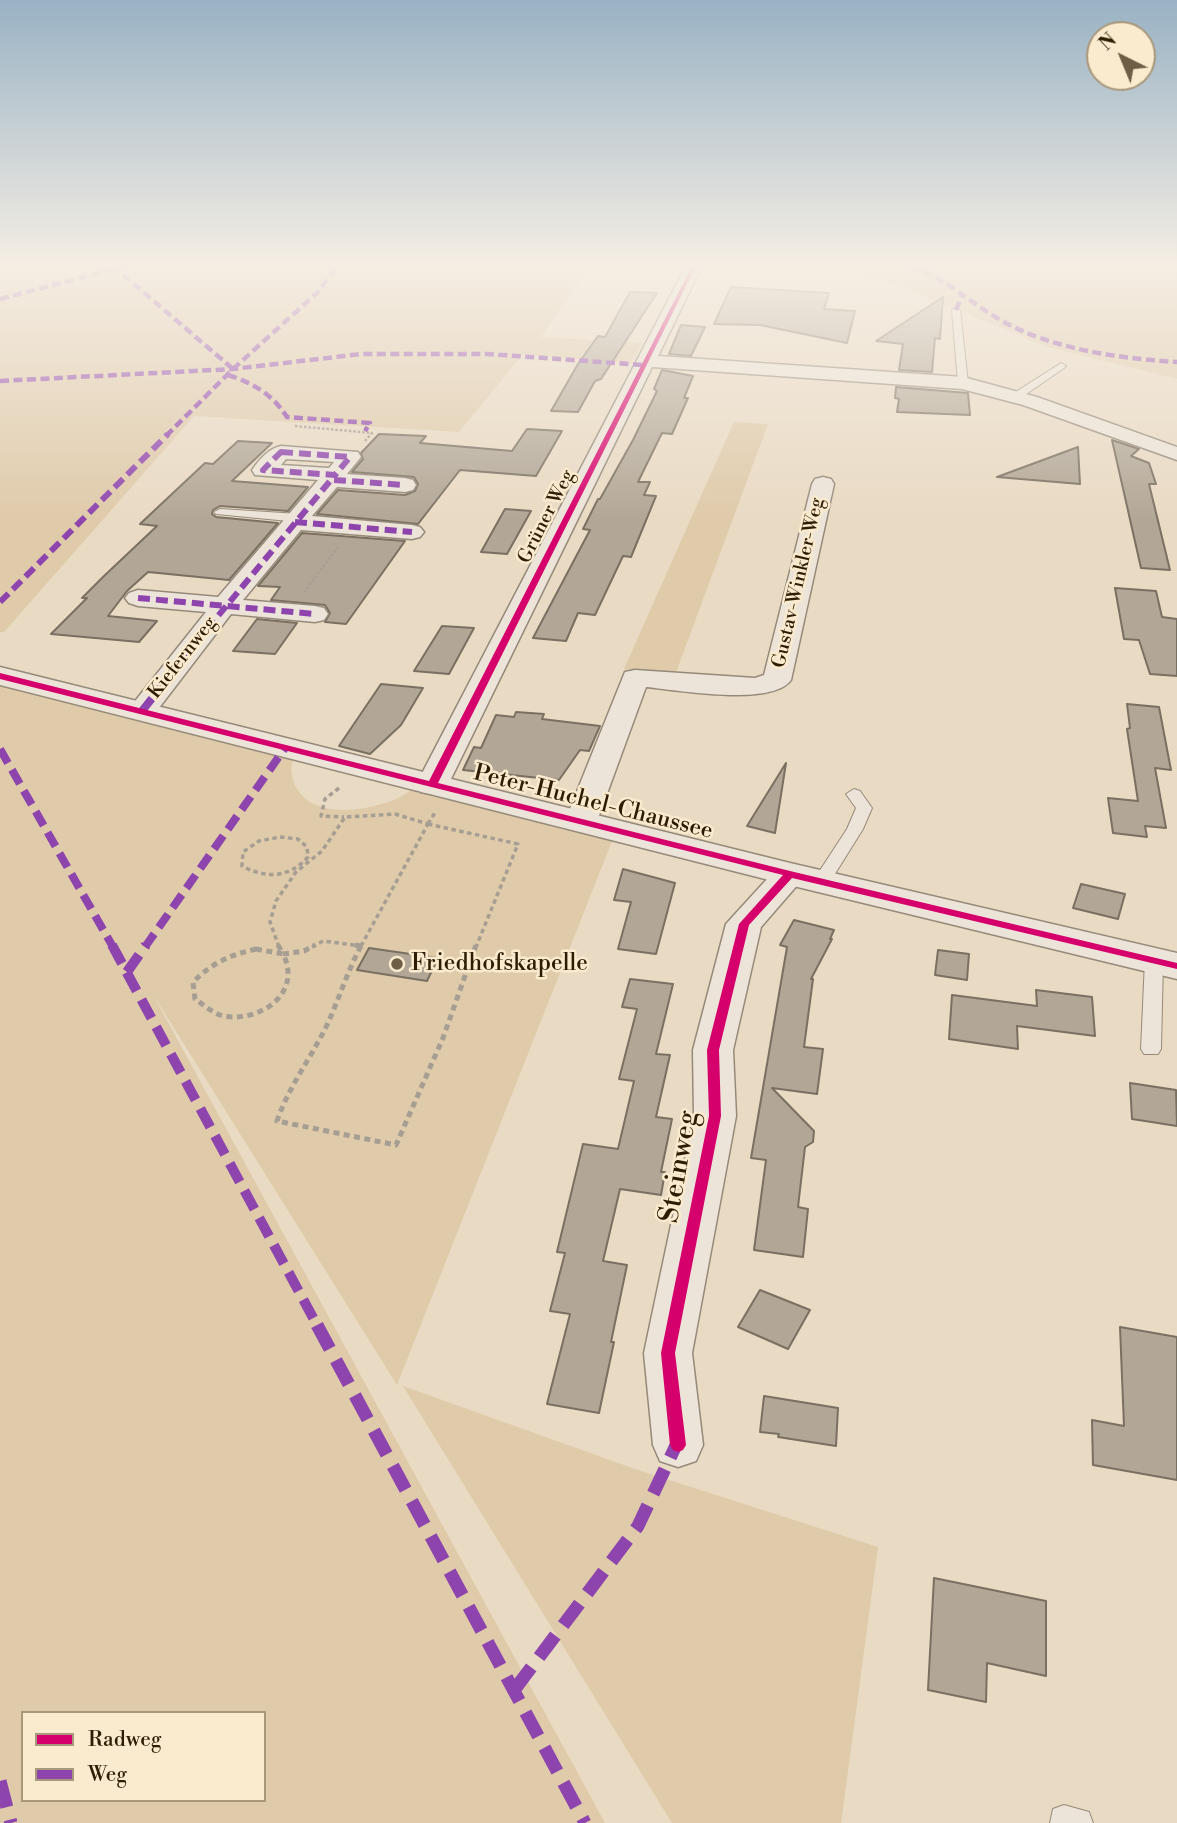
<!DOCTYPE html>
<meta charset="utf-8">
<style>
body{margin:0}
#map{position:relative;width:1177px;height:1823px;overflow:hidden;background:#e9dac3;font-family:"Libre Bodoni",serif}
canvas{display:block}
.legend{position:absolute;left:21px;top:1711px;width:245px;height:91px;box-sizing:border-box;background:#faeace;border:2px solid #a8987c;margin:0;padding:9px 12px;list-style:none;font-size:21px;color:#2e1c02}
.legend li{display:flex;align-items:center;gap:14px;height:35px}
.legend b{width:35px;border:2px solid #a8987c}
.north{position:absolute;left:1086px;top:21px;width:70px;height:70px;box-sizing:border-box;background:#faeace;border:2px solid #a8987c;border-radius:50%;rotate:317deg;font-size:19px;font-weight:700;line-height:28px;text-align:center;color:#2e1c02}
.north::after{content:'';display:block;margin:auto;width:24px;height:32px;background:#6f5e46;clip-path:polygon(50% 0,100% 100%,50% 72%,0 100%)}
</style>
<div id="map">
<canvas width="1177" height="1823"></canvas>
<ul class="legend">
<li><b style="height:9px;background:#d6006c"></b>Radweg</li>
<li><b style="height:9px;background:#8e44ad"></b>Weg</li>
</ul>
<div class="north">N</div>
</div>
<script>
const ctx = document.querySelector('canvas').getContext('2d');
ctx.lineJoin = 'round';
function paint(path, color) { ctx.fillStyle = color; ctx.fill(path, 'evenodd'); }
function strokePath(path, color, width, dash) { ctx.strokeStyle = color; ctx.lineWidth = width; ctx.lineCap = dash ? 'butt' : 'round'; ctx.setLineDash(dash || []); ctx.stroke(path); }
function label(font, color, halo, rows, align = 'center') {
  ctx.font = font + ' "Libre Bodoni",serif'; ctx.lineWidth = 5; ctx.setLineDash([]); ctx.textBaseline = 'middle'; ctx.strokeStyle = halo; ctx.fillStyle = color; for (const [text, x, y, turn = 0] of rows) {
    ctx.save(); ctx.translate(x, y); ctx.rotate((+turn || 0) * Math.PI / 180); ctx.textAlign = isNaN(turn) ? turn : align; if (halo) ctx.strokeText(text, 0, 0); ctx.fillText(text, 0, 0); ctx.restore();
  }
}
paint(new Path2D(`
 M0,266h589l-48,71 102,6 -12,20 -108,-9 -64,78 -265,-16 -190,216h-4z
 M849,266h328v113l-126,-31z
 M734,422l34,2 -93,251 -51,-6z
 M0,681l295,75c-6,9 -4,22 1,31 17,33 72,24 100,12 8,-3 16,-10 23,-15l195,52 -217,549 -245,-392 453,830h-605zM23,1713h241v87h-241z
 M403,1386l232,83 243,78 -37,276h-169z`), '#dfcaaa');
const building = new Path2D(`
 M731,287l98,6 -5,16 31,2 -8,32 -87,-18 -46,-1z
 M630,292l27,1 -56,86 -6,2 -17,31 -27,-1 27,-47 20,-28 7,1z
 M943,297l-3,42 -5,-1 -3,34 -33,-2 4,-26 -27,-3z
 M681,325l24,2 -14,29 -22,-2z
 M662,370l31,6 -9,22h4l-16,36 -10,-1 -24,49h12l-6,13 12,1 -25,61 -8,-1 -28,59 -17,-2 -12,28 -33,-3 57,-108 -7,-1 15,-30h2l33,-59 24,-49 -3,-2z
 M896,387l72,6 2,22 -73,-3 2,-13 -4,-1z
 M527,429l35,2 -26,45 -76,-6 -42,54 -101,-10 21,-24 67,5 10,-4 3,-7 -4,-7 -62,-5 11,-13 -2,-6 18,-19 47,2 -6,7 92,8z
 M1112,440l27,9 -8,7 18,7 7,21h-7l21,86 -29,-2z
 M238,441l34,2 -40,38 76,6 -20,24 -68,-5 -7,4 -1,4 4,3 62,6 -49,57 -81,-8 -21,19 -19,25 49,5 -18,21 -88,-8 36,-36h-5l22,-22 53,-50 -17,-2 65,-61 8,1z
 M1078,447l2,37 -83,-7z
 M505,509l26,2 -24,43 -26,-2z
 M302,533l103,8 -59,83 -21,-2 5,-9 -5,-8 -54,-5 9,-13 -22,-1z
 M1115,588l41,3 6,26 15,2v57l-27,-2 -11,-34 -15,-1z
 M257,619l40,4 -22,31 -42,-3z
 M442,626l32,2 -25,46 -35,-3z
 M381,684l42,4 -22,37 -31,29 -31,-8z
 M1127,704l32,3 12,63 -16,-2 11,60 -21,-2 2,11 -34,-4 -5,-35 30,3 -11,-72 3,-1z
 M516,712l28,2 -2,5 58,7 -11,25 -9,-1 -21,30 -96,-10 11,-23 7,1 15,-33 18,2z
 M786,763l-11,70 -28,-7z
 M623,869l52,14 -19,71 -38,-5 13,-47 -17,-2z
 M1081,884l44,10 -7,25 -45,-11z
 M794,920l40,10 -4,9h2l-21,40h2l-9,68 19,2 -6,45 -45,-6 42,43 -1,11 -8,5 -7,60 10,2 -5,48 -49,-7 12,-90 -15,-2 36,-211 -7,-2z
 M369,948l69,10 -11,23 -70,-11z
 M938,950l31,4 -2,26 -32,-5z
 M630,979l43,5 -17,70 14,1 -14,62 16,2 -11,53h4l-4,23 -41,-6 -17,72 24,4 -16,77h3l-15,71 -52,-9 23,-90 -20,-3 15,-58 -8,-1 26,-108 35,5 16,-68 -15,-2 18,-70 -15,-2z
 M1036,990l56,7 3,39 -78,-10 1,23 -69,-10 3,-44 85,11z
 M1130,1083l46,7 1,36 -45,-7z
 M760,1290l50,20 -22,39 -50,-22z
 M1120,1327l57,10v143l-84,-15 -1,-45 32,6z
 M764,1396l74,12 -2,38 -58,-9 1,-3 -19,-2z
 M934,1578l112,23v75l-59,-13 -1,39 -58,-12z`);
paint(building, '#b2a796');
strokePath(building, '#7a7061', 2);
const service = new Path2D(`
 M956,307l4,3 8,73 -5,3 -5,-3 -6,-73z
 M1061,363l5,3 -2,2 -45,31h-8v-4z
 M220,509l79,5 6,4 -6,4 -83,-8 -2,-2z
 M854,789l6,2 12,17 -9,21 -35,56h-12l-3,-4 34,-52 9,-21 -10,-14z
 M1154,955l9,6 -2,88 -3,5h-14l-3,-5 4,-88z
 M1064,1805l25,7 4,11h-43l3,-14z`);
const minor = new Path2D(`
 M686,266h16l-44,90 305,21 74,20 140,50v13l-154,-55 -61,-16 -310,-22 -204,418 -5,7 -11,2 -11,-2 -5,-7z
 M281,446l77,6 3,5 -14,17 58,4 8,2 3,5 -3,5 -8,2 -68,-5 -25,29 100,9 8,2 4,5 -4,5 -8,2 -111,-9 -58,70 72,6 9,2 4,6 -4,6 -9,2 -84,-8 -79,103 -10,3 -10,-3 -5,-6 5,-6 74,-93 -68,-6 -9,-3 -4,-5 4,-5 9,-3 80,7 100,-117 -63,-5 -3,-5c7,-10 17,-22 29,-24zM286,459l48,3 -5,6 -48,-3z
 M823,477l8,2 3,5 -43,196c-19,27 -114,10 -145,7l-49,134 -5,7 -11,3 -11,-3 -5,-7 60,-149 10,-2 120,8 9,-3 48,-191 3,-5z
 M790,864l12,3 5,7 -46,53 -28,123 3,66 -44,237 11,92 -7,16 -18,6 -18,-6 -7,-16 -9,-92 50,-237 -1,-66 33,-126 52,-57z`);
const tertiary = new Path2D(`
 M0,667l790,196 387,90v26l-400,-97 -777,-197z`);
strokePath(service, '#958a7a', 2);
strokePath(minor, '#958a7a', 3);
strokePath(tertiary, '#958a7a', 3);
strokePath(new Path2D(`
 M295,426l77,7 -7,8
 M304,592l35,-46`), '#a69e93', 2.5, [2.5, 2]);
strokePath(new Path2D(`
 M339,788l-14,11 -4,17 23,1
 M428,824l90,20 -42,103
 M428,824l8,-13
 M280,837l18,2 9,8 1,10c-19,21 -41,22 -66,9l1,-14 16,-11z
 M361,946l67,-122
 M279,947l-9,-25 6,-21 20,-29 26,-21 23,-34 50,-3 33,10
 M312,947l11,-6 38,5`), '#a69e93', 3.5, [4.5, 3.5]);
strokePath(new Path2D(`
 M278,945l5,9
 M355,945l6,1
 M361,946c-14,26 -22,53 -34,79 -16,33 -38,61 -50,96l119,24 47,-107 33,-93
 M256,949l27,5c20,39 -23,69 -60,62 -11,-3 -19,-11 -28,-17l-2,-17c19,-19 37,-27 63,-33z
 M283,954l21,-3 11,-6`), '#a69e93', 5, [6, 4.5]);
paint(service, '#ece4d8');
paint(minor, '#ece4d8');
paint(tertiary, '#ece4d8');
strokePath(new Path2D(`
 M113,266l120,103
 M911,266c35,12 60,38 93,56 52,28 114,36 173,40
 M0,299l122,-32
 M956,310l7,-17
 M228,375c25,8 44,19 59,42l83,6 -5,8
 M0,381l233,-12 128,-15h127l155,11
 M166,436l67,-67 85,-77 19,-26`), '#8e44ad', 4.5, [9, 4.5]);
strokePath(new Path2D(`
 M281,452l69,5 -15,18 -72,-5z
 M334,480l71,5
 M295,522l117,10
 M138,598l177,16
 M0,602l168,-168
 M184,657l151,-182`), '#8e44ad', 6, [12, 6]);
strokePath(new Path2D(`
 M142,711l44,-56
 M0,749l113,198
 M145,947l140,-199`), '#8e44ad', 8, [16, 8]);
strokePath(new Path2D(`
 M112,945l206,382
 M127,972l19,-27`), '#8e44ad', 10, [21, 10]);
strokePath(new Path2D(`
 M317,1325l268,498
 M515,1689l123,-163 40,-85
 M0,1781l11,42`), '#8e44ad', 13, [27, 13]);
paint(new Path2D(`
 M692,266h4l-258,517 352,88 387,92v6l-385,-91 -43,47 -30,125 2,66 -46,237 11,92 -3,5 -5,2 -5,-2 -3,-5 -9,-92 48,-237 -2,-66 32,-126 44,-49 -783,-196v-6l429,108z`), '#d6006c');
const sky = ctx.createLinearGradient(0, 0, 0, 521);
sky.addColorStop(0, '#99b2c4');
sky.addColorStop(0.51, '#f5eee4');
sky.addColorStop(1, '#f5eee400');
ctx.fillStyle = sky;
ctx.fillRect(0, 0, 1177, 521);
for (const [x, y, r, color] of [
 [397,964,7,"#6f5e46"]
]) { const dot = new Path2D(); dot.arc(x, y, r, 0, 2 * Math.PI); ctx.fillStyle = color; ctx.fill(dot); strokePath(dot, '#faeace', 2.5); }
label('19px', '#2e1c02', '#faeace', [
 ["Grüner Weg",547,517,-63],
 ["Gustav-Winkler-Weg",799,583,-77],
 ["Kiefernweg",183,658,-52]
]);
label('23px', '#2e1c02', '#faeace', [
 ["Peter-Huchel-Chaussee",593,803,14]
]);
label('23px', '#2e1c02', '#faeace', [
 ["Friedhofskapelle",411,964]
], 'left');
label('28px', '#2e1c02', '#faeace', [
 ["Steinweg",680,1167,-80]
]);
</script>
